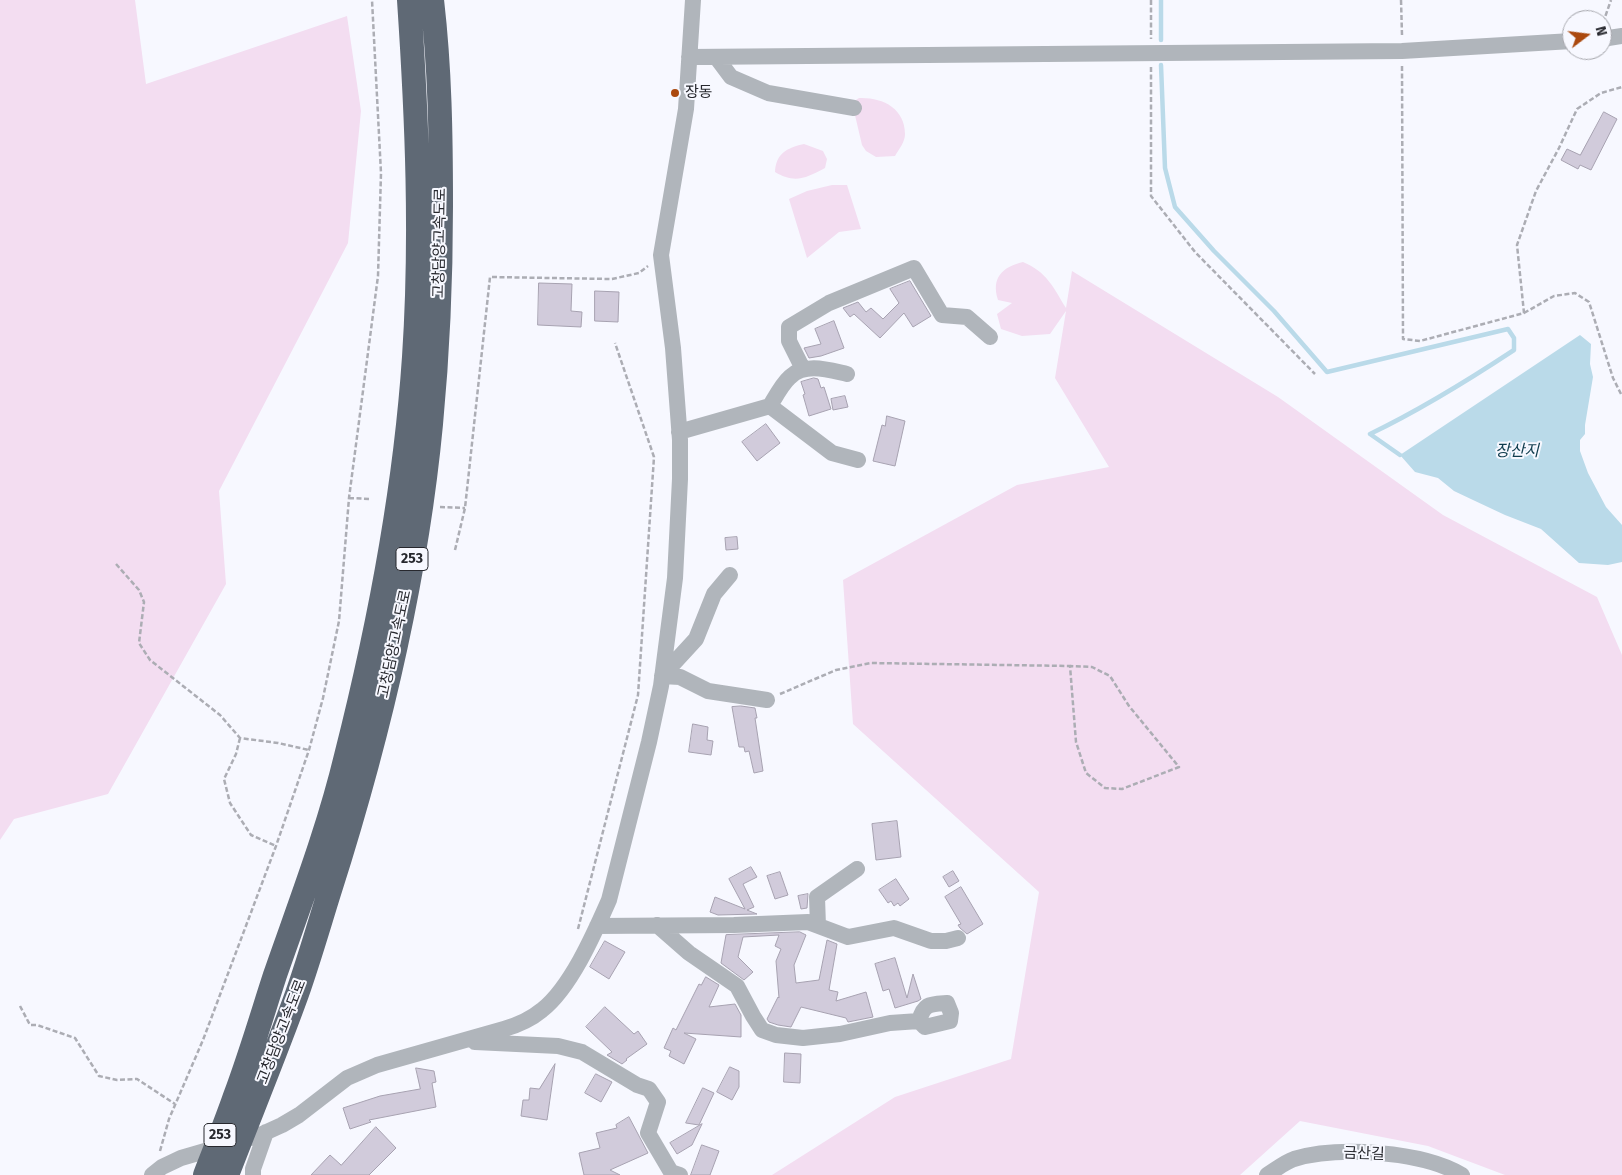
<!DOCTYPE html>
<meta charset="utf-8">
<style>
body{margin:0}
#map{position:relative;width:1622px;height:1175px;overflow:hidden;background:#f7f8ff;font-family:"Fira Sans",sans-serif}
canvas{display:block}
.north{position:absolute;left:1562px;top:10px;width:50px;height:50px;box-sizing:border-box;background:#f7f8ff;border:1px solid #a4a5ab;border-radius:50%;rotate:75deg;font-size:14px;font-weight:700;line-height:20px;text-align:center;color:#27282e}
.north::after{content:'';display:block;margin:auto;width:18px;height:22px;background:#ab490e;clip-path:polygon(50% 0,100% 100%,50% 72%,0 100%)}
</style>
<div id="map">
<canvas width="1622" height="1175"></canvas>
<div class="north">N</div>
</div>
<script>
const ctx = document.querySelector('canvas').getContext('2d');
ctx.lineJoin = 'round';
function paint(path, color) { ctx.fillStyle = color; ctx.fill(path, 'evenodd'); }
function strokePath(path, color, width, dash) { ctx.strokeStyle = color; ctx.lineWidth = width; ctx.lineCap = dash ? 'butt' : 'round'; ctx.setLineDash(dash || []); ctx.stroke(path); }
function label(font, color, halo, rows, align = 'center') {
  ctx.font = font + ' "Fira Sans","Noto Sans KR",sans-serif'; ctx.lineWidth = 4; ctx.setLineDash([]); ctx.textBaseline = 'middle'; ctx.strokeStyle = halo; ctx.fillStyle = color; for (const [text, x, y, turn = 0] of rows) {
    ctx.save(); ctx.translate(x, y); ctx.rotate((+turn || 0) * Math.PI / 180); ctx.textAlign = isNaN(turn) ? turn : align; if (halo) ctx.strokeText(text, 0, 0); ctx.fillText(text, 0, 0); ctx.restore();
  }
}
paint(new Path2D(`
 M0,0h135l11,84 201,-68 14,95 -13,132 -129,248 7,93 -118,210 -94,25 -14,21z
 M859,98c23,-1 46,10 46,36 0,8 -6,15 -10,22l-19,1 -10,-6 -4,-6 -8,-34 2,-11z
 M804,144l19,7 4,8 -2,9c-19,10 -30,16 -50,4 1,-18 11,-24 29,-28z
 M832,185h15l14,44 -22,3 -32,26 -18,-59 18,-8z
 M1023,262c24,10 30,25 43,46l6,-37 206,126 165,118 154,82 25,58v520h-117l-77,-29 -128,-25 -60,54h-468l123,-78 116,-38 28,-167 -186,-168 -10,-144 174,-95 92,-18 -54,-89 11,-67 -16,23 -28,2 -21,-7 -4,-15 15,-11 -14,-3c-7,-22 4,-33 25,-38z`), '#f3ddf1');
paint(new Path2D(`
 M1580,335l11,9 -1,20 3,13 -8,48v9l-5,6v11l8,22 18,34 16,18v37l-14,3 -29,-2 -38,-34 -36,-14 -32,-15 -19,-9 -16,-13 -23,-6 -15,-17z`), '#badae9');
strokePath(new Path2D(`
 M1161,0v40
 M1161,65l4,103 10,39 39,44 60,60 53,61 181,-43 6,9v12c-47,31 -94,60 -144,84l30,21`), '#badae9', 4.5);
const building = new Path2D(`
 M1604,112l13,7 -26,51 -11,-5 -2,4 -17,-9 6,-11 13,6z
 M910,281l21,35 -18,11 -9,-14 -24,25 -26,-24 -4,3 -7,-9 15,-6 8,10 5,-4 12,11 16,-16 -9,-14z
 M539,283l33,1 -1,27 11,1 -1,15 -43,-2z
 M595,291l24,1 -1,30 -23,-1z
 M834,321l10,27 -23,8 -12,2 -5,-10 17,-4 -6,-15z
 M814,378l4,1 3,9 3,-1 7,22 -22,7 -6,-21 2,-1 -4,-12z
 M845,396l3,11 -15,3 -2,-11z
 M887,416l18,5 -10,45 -22,-5 9,-36 3,1z
 M766,424l14,19 -23,18 -15,-19z
 M737,537l1,12 -12,1 -1,-12z
 M741,706l14,2 2,10h-2l8,53 -9,2 -5,-22 -4,1 -1,-5h-5l-7,-40z
 M693,724l15,3 -1,13 6,1 -2,14 -22,-3z
 M897,821l4,36 -25,3 -4,-36z
 M751,867l6,10 -14,7 11,23 -7,3 10,4 -39,1 -8,-3 5,-15 30,12 -16,-30z
 M953,871l6,10 -10,6 -6,-10z
 M780,872l8,23 -13,4 -8,-23z
 M896,879l13,20 -9,7 -2,-3 -4,3 -3,-5 -3,2 -9,-13z
 M961,887l22,37 -16,10 -7,-6 -2,-3 3,-1 -16,-27z
 M808,894l-1,14 -6,1 -3,-13z
 M800,932l6,3 -12,30 2,18 23,-3 8,-40 10,4 -8,46 9,2 -2,9 30,-9 7,25 -25,5 -2,-4 -45,-11 -10,20 -13,-2 -9,-3 -2,-3 11,-22 1,1 -3,-37 5,-12 -6,-3 4,-11 -36,2 -5,20 15,15 -9,8 -23,-17 5,-28z
 M605,941l20,11 -16,27 -19,-12z
 M895,958l12,40 6,-24 8,25 -3,2 -23,7 -6,-19 -6,2 -8,-27z
 M706,977l13,8 -10,22 26,-3 6,11v22l-57,-4 12,6 -12,25 -15,-8 2,-5 -7,-3 9,-20 3,2 23,-46 2,1z
 M605,1007l29,27 4,-3 9,13 -21,15 1,1 -5,4 -15,-9 5,-3 -26,-25z
 M785,1053l16,1 -1,29 -16,-1z
 M555,1064l-8,56 -26,-4 2,-16h6l1,-12 9,1z
 M730,1067l9,4v16l-7,13 -15,-8z
 M416,1068l18,3 2,11 -4,1 4,24 -67,13 2,2 -21,7 -7,-21 37,-12 40,-7z
 M596,1074l16,8 -11,20 -16,-9z
 M703,1088l11,5 -15,32 -13,-2z
 M629,1117l19,36 -38,17 10,5h-36l-5,-22 21,-5 -4,-15 21,-5 -1,-3z
 M702,1124l-10,21 -15,9 -7,-11z
 M376,1127l20,21 -27,27h-58l19,-20 11,10z
 M702,1145l17,6 -9,24h-19z`);
paint(building, '#d1cbdb');
strokePath(building, '#a7a2b1', 1);
strokePath(new Path2D(`
 M1151,0v39
 M1401,0l1,35
 M1603,23l8,-23
 M1402,66l1,273 17,2 104,-28 -7,-68 19,-54 23,-43 18,-39 24,-16 21,-6
 M1151,67v129l44,56 120,122
 M1524,313l30,-17 21,-3 14,9 24,76 9,18
 M349,498l21,1
 M440,507l25,1
 M455,550l10,-42 25,-231 122,2 27,-6 9,-7
 M116,564l23,26 5,12 -5,41 11,17 70,55 20,23 38,5 31,7
 M780,694l56,-24 35,-7 199,3 6,76 10,31 19,15 17,1 57,-22 -50,-61 -19,-30 -18,-9 -22,-1
 M240,738l-4,16 -12,25 6,24 21,32 25,11
 M578,929l60,-234 16,-238 -39,-114
 M20,1006l10,19h7l38,13 24,38 18,4 20,-1 38,25
 M160,1151l9,-32 34,-79 73,-194 33,-96 14,-52 16,-77 10,-123 29,-222 3,-103 -9,-173`), '#acadb4', 2.5, [5, 2.5]);
strokePath(new Path2D(`
 M1602,39l20,-3
 M689,57l713,-6 170,-10
 M716,57l15,20 37,16 86,15
 M803,369l-14,-28v-14l40,-24 85,-35 28,47 25,2 23,20
 M770,406c6,-10 12,-22 20,-29 15,-15 39,-7 57,-3
 M679,432l91,-26 62,47 26,7
 M662,676l34,-37 18,-45 16,-19
 M662,676l18,1 28,14 59,9
 M657,925l32,28 48,33 16,30 9,14 14,5 27,3 37,-4 50,-11 29,-2 6,6 25,-6 1,-8 -4,-10c-17,1 -23,0 -28,18
 M597,926l137,-1 74,-3 40,15 46,-9 37,13h15l12,-3
 M818,926l-1,-29 40,-28
 M475,1042l83,4 24,6 55,33 12,4 9,13 -10,31 23,39 9,3
 M152,1175l10,-8 19,-9 79,-23 22,-10 17,-10 48,-37 30,-13 127,-36c14,-4 26,-9 38,-19 29,-23 52,-76 67,-110l40,-158 12,-56 14,-108 5,-99v-39l-7,-92 -12,-93 25,-146 7,-109
 M253,1175v-6l13,-37
 M1267,1175c8,-5 18,-13 27,-16 44,-13 128,-8 168,16`), '#b0b5bb', 16);
strokePath(new Path2D(`
 M205,1175c10,-26 21,-53 30,-79 15,-40 27,-81 40,-121 25,-72 53,-144 71,-219 33,-130 59,-265 68,-399 8,-119 3,-238 -5,-357
 M227,1175c23,-60 48,-120 70,-181 12,-34 22,-69 33,-104 48,-151 86,-308 101,-466 7,-73 10,-146 10,-218 0,-69 -1,-138 -9,-206`), '#5f6975', 24);
for (const [x, y, r, color] of [
 [675,93,5,"#ab490e"]
]) { const dot = new Path2D(); dot.arc(x, y, r, 0, 2 * Math.PI); ctx.fillStyle = color; ctx.fill(dot); strokePath(dot, '#f7f8ff', 2); }
for (const [x, y, w] of [
 [412,559,32],
 [220,1135,32]
]) { const box = new Path2D(); box.roundRect(x - w / 2, y - 11.5, w, 23, 4); ctx.fillStyle = '#f7f8ff'; ctx.fill(box); strokePath(box, '#27282e', 1); }
label('bold 14px', '#27282e', null, [
 ["253",412,559],
 ["253",220,1135]
]);
label('15px', '#27282e', '#f7f8ff', [
 ["장동",685,93]
], 'left');
label('15px', '#27282e', '#f7f8ff', [
 ["고창담양고속도로",440,243,-89],
 ["고창담양고속도로",395,644,-78],
 ["고창담양고속도로",282,1032,-69],
 ["금산길",1364,1154,2]
]);
label('italic 16px', '#103d4e', '#f7f8ff', [
 ["장산지",1517,452]
]);
</script>
